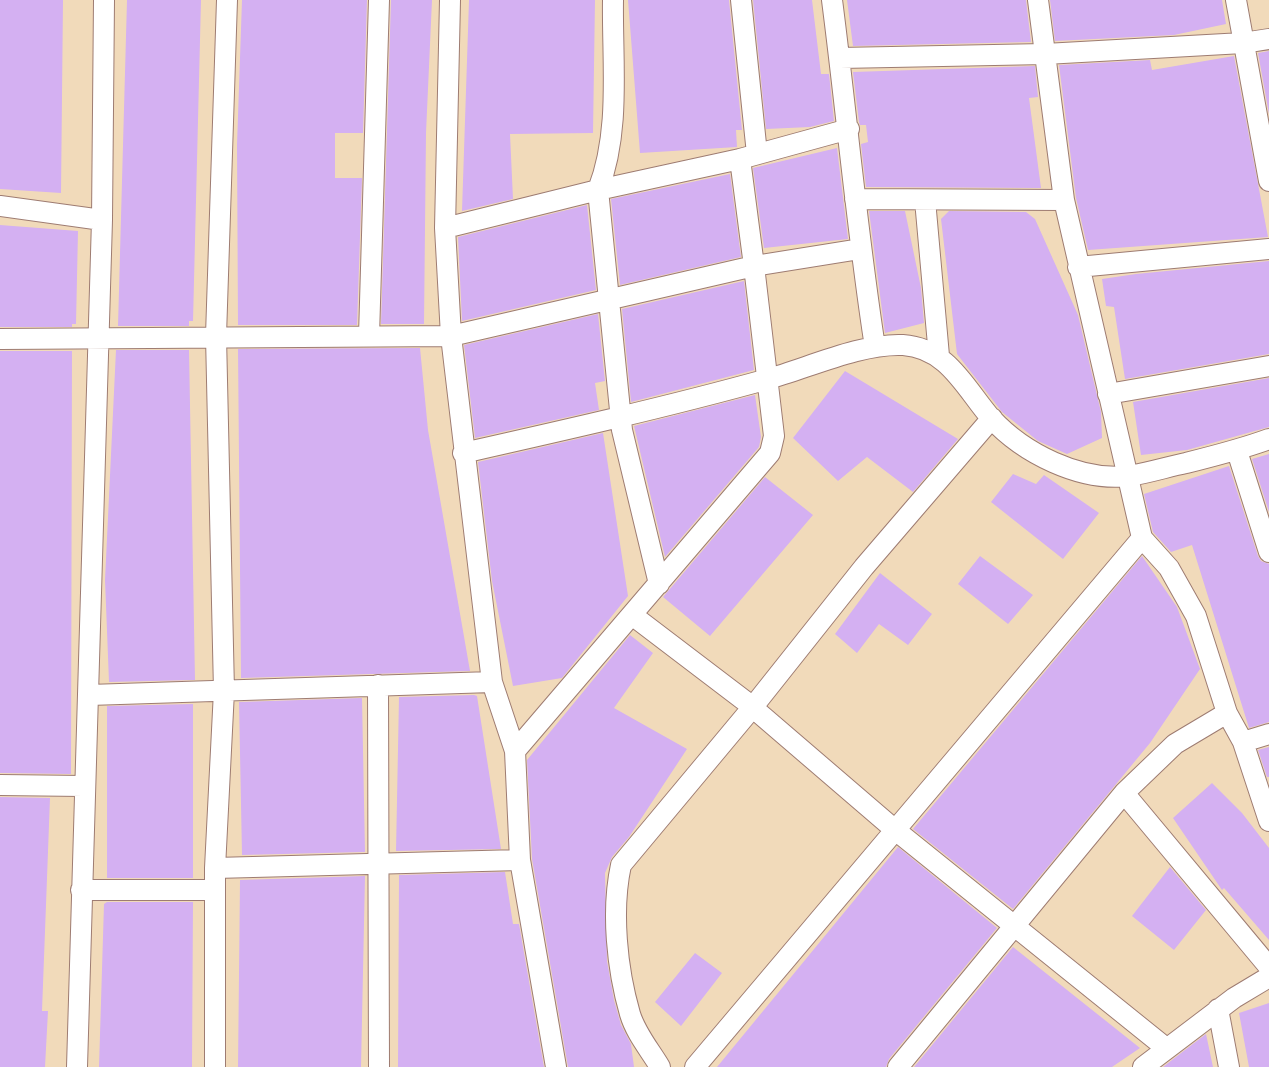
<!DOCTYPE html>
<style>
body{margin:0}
canvas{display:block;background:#f1daba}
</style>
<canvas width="1269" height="1067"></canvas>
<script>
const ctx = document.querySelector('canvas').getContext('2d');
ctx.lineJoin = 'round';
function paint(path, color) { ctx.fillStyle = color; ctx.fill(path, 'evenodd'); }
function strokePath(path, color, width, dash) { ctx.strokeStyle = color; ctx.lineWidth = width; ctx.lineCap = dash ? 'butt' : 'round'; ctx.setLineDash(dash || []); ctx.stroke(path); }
paint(new Path2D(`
 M0,0h63l-2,193 -61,-4z
 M127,0h74l-8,321h-4v5h-71z
 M242,0h125l-4,133h-28v45h27l-5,147h-119l-1,-180z
 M391,0h41l-6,133 -2,191h-43z
 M469,0h126l-2,133 -83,1 3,65 -51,12z
 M628,0h101l13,130h-6l1,17 -97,6z
 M753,0h59l9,74h8l5,47 -24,6 -44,2z
 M847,0h179l5,42 -178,4z
 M1050,0h172l4,24 -52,11 -119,6z
 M1269,51v63l-11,-61z
 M1234,56l34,181 -180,13 -12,-52 -17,-133 91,-5 2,10z
 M1035,66l3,31 -9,1 12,90 -175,-1 -5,-43 7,-2 -2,-17h-6l-1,-3 -6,-50z
 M837,148l11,91 -84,9 -11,-80z
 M730,174l11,83 -121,28 -9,-86z
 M587,205l9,85 -134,31 -4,-84z
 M869,211h36l16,77 3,35 -39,10z
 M949,211l77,1 9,7 43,96 23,97 1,26 -35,16 -29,-13 -36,-29 -45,-58 -16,-135z
 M0,225l78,6 -2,93h-4v3h-72z
 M1269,261v93l-144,25 -11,-72 -8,-1 -4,-27 34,-5z
 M744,281l10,89 -123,32 -9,-93z
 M598,314l7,67 -10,2 4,27 -124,28 -11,-93z
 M420,348l8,82 42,241 -229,7 -3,-329z
 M116,350h73l6,330 -86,2 -4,-102z
 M0,351h72l-1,423 -71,-1z
 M845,371l113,68 -45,53 -46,-35 -29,24 -45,-43z
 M1269,378v49l-82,23 -46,5 -8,-53z
 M755,395l6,42 -2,10 -94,110 -31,-131z
 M603,433l25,163 -66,82 -49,8 -21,-105 -14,-119z
 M1269,454v58l-17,-53z
 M1229,466l29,90 3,5 8,3v158l-20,6 -57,-183 -21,7 -18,-20 -9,-38z
 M1013,474l23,10 8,-9 55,38 -36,46 -72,-57z
 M765,477l48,38 -103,121 -47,-39z
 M980,556l53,39 -25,29 -50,-40z
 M1142,556l35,51 23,62 -50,74 -137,166 -100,-80z
 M880,573l52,41 -24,31 -29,-21 -22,29 -22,-19z
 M630,635l23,18 -39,55 73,41 -58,88 -17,20 -7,16 2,88 7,39 7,25 10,19 3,23h-66l-36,-208 -5,-99z
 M474,695l3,1 24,153 -105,2 3,-154z
 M362,698l3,154 -123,3 -3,-153z
 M193,704v174h-86v-172z
 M1269,747v30h-2l-9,-27z
 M1212,783l30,30 27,35v92l-45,-52 -2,2 -49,-72z
 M0,797l50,1 -8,213h6l-3,56h-45z
 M898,847l99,81 -108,131 -3,8h-169z
 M1170,867l36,43 -32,40 -42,-34z
 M505,872l8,52h6l25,143h-146l1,-192z
 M365,876l-4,191h-123l2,-187z
 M107,902h86l-1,165h-93l5,-163z
 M1013,947l127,101 -28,19h-198z
 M695,953l27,20 -41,53 -26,-24z
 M1269,1003v64h-20l-10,-54z
 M1206,1034l7,33h-50l22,-17z`), '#d4b0f2');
const street = new Path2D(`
 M450,0l-5,228 6,108 41,346 23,69 5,109 36,207
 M613,0c-1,62 8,131 -15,190l24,240 37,154
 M741,0l16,154
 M832,0c15,116 25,232 43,347
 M1038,0l26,200 78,338 27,30 27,48 31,97 16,29 26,79
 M1236,0l33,181
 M840,58l205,-4 198,-11 26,-4
 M855,199l209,1
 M925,200l14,156
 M0,206l102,14
 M445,228l153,-38 142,-31
 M1078,267l191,-18
 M369,336l10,-336
 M0,339l451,-3 303,-70 -14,-107 109,-30
 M1108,394l161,-28
 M1237,451l32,101
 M463,453c102,-23 204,-46 305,-74 40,-11 93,-36 135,-34 45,3 62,43 88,73 32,35 89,64 138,58 19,-3 38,-9 57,-13 28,-7 56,-14 83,-24
 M632,615l113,86 149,128 272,219
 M378,685l1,382
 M89,695l403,-13
 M1243,742l26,-8
 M515,751l255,-298 4,-17 -20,-170 106,-17
 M0,785l83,1
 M1124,793l145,174
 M215,868l305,-8
 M81,890h134
 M1218,1009l11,58
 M77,1067l25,-847 2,-220
 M215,1067v-199l9,-177 -8,-355 11,-336
 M660,1067c-10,-17 -24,-33 -30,-53 -13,-45 -19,-103 -9,-149l131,-157 112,-141 128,-149
 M695,1067l447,-529
 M898,1067l226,-274 51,-49 52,-31
 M1143,1067l91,-69 35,-21`);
strokePath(street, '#9e7c72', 22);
strokePath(street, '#fff', 20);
</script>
